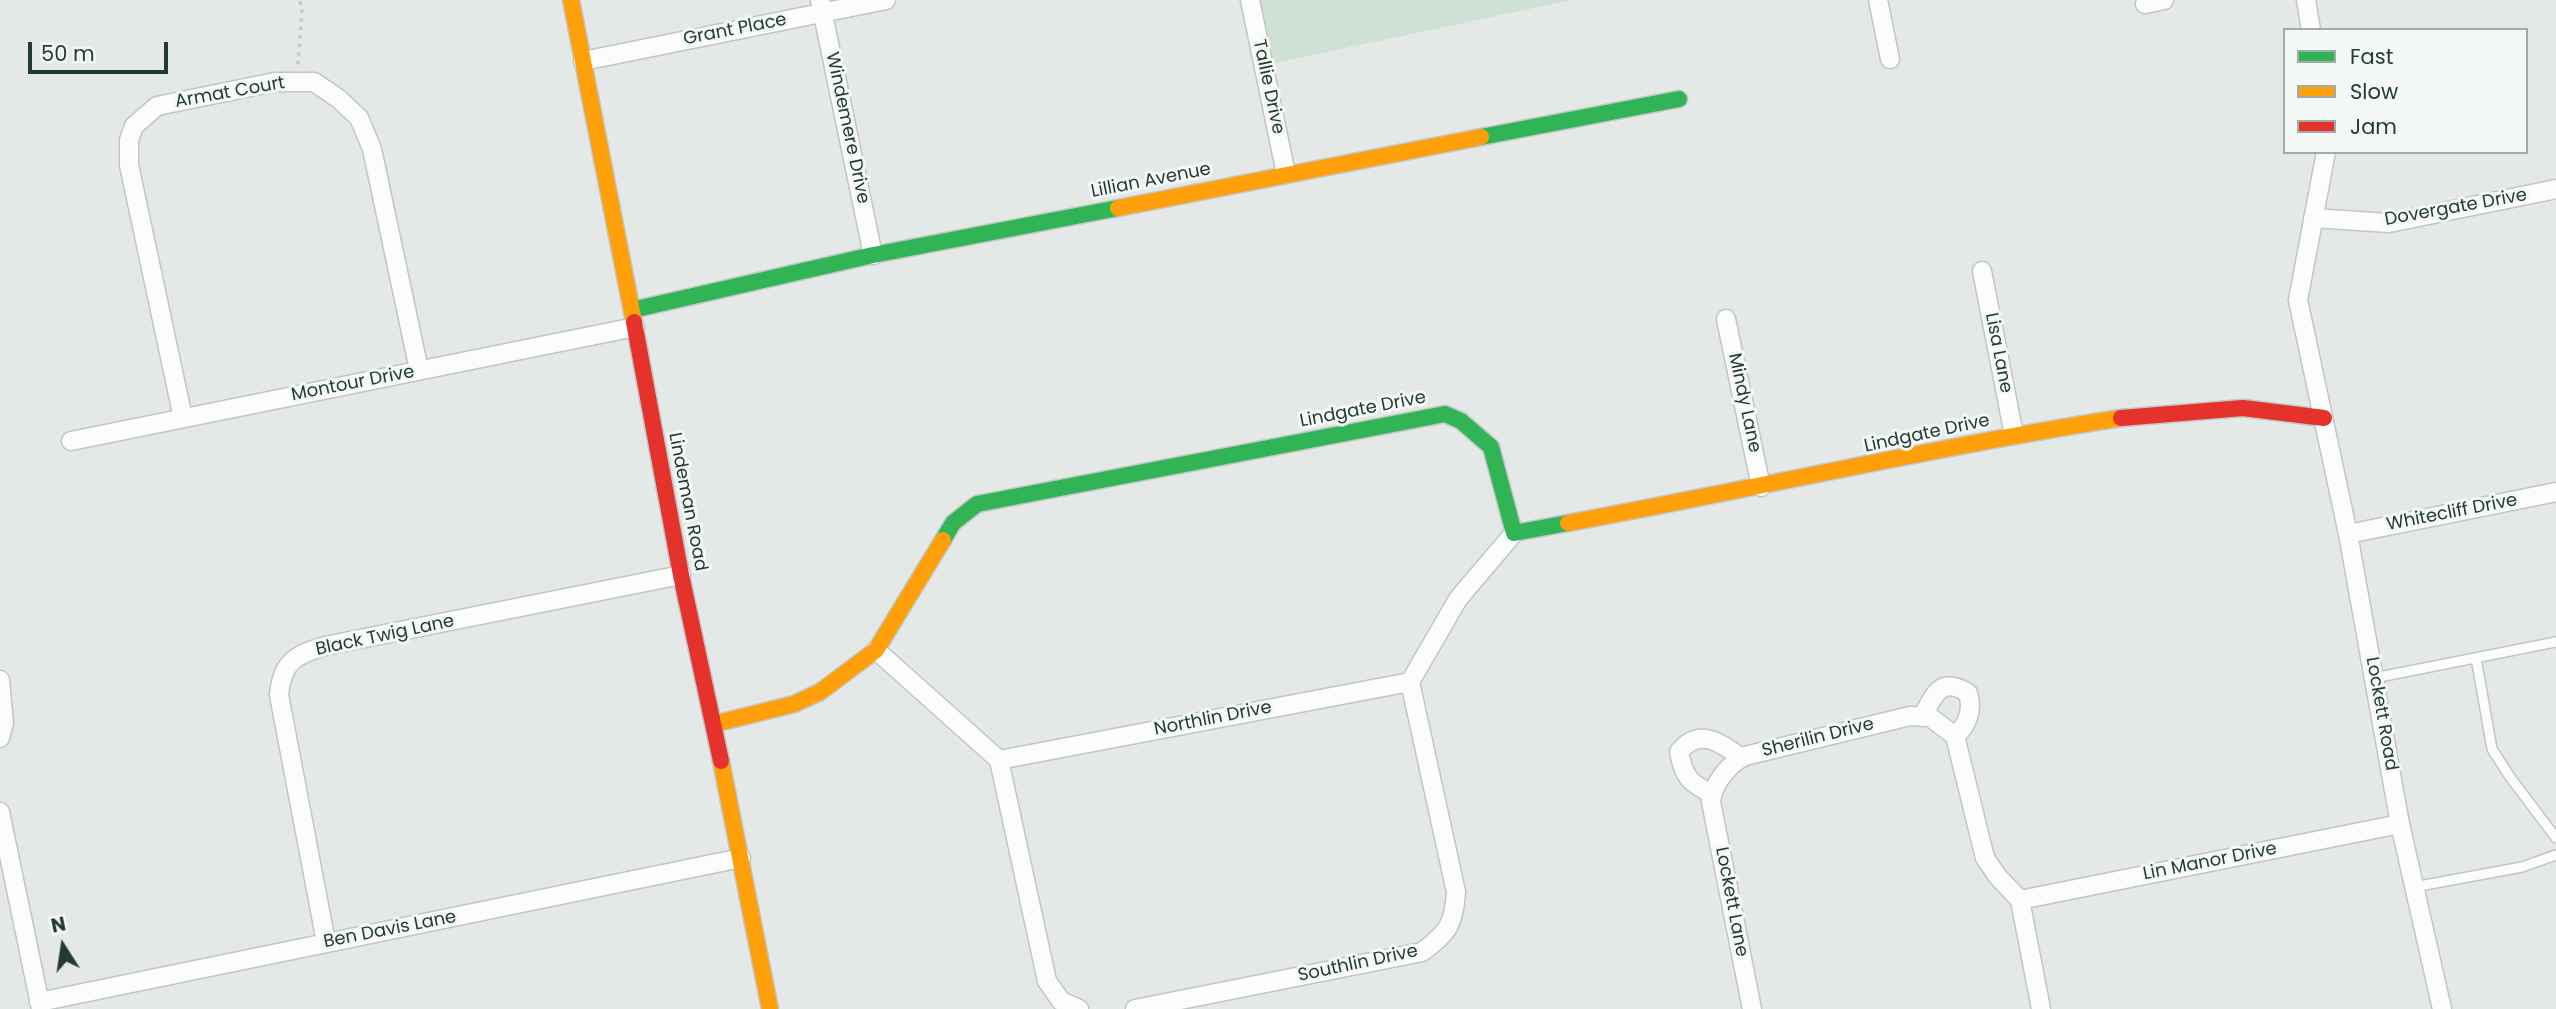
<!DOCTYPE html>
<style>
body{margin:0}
#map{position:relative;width:2556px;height:1009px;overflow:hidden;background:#e4e9e7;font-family:Poppins,sans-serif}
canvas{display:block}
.legend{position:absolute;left:2283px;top:28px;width:245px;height:126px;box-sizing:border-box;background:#f3f8f5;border:2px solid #a0aca8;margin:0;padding:9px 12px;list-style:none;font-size:21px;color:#243b35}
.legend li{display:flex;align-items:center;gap:14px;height:35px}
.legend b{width:35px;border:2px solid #a0aca8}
.north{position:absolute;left:28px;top:911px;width:70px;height:70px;-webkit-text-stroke:5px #f3f8f5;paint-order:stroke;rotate:348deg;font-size:19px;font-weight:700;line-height:28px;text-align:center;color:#243b35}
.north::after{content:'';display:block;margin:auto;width:24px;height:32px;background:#243b35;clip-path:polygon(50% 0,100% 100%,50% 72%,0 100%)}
.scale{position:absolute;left:28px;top:42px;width:140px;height:32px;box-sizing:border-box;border:4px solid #243b35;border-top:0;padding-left:9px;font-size:21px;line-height:24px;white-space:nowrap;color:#243b35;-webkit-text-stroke:5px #f3f8f5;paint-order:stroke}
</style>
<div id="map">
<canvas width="2556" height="1009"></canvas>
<ul class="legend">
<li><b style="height:9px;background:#30b455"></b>Fast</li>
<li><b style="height:9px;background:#ff9f0a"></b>Slow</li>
<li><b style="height:9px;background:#e5322d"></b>Jam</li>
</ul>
<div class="north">N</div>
<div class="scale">50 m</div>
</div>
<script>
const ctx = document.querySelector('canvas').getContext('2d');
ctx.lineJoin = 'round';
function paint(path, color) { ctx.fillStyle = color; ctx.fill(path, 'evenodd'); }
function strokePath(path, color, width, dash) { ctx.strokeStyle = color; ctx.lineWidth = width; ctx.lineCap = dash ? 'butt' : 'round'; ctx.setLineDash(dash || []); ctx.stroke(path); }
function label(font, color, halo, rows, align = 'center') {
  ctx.font = font + ' Poppins,sans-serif'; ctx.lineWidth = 6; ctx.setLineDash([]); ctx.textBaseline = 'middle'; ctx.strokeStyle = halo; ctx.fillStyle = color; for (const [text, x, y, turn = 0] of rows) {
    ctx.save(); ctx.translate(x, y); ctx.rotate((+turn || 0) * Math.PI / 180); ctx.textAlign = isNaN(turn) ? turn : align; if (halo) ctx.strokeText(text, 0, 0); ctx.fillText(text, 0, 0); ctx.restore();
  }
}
paint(new Path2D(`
 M1257,0h315l-302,64z`), '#cfe1d5');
const lane = new Path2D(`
 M2476,658l16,91 18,28 46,61
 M2374,678l182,-36
 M2414,887l108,-20 34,-12`);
const street = new Path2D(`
 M820,0l53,255
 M1250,0l36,174
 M1878,0l12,59
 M2306,0l5,30
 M2145,4l19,-4
 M583,61l303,-61
 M2326,152l-28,148 50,234 52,290 42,185
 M2313,218l76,5 167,-34
 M1982,271l32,164
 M1726,319l35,168
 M183,418l-54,-253v-25l5,-14 23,-20 118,-24h39l25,17 20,19 13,31 47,221
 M71,441l564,-114
 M2348,534l208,-42
 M876,650l123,110 411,-78 48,-83 56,-66
 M0,680l4,43 -4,15
 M1922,717c13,-23 18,-41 46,-24 5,17 0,32 -13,43
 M999,760l48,221 14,20 18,8
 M1712,794c-22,-11 -28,-16 -33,-42 19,-25 42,-10 62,6
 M0,812l41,197
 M2020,900l380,-76
 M326,942l-47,-247c3,-33 16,-40 46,-49l356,-71
 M39,1002l702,-144
 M1135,1009l287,-57c26,-19 32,-28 34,-60l-46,-210
 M1752,1009l-41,-207c2,-19 18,-38 34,-46l165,-40 20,1 25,19 30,122 13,19 22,23 21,109`);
const fast = new Path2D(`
 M1481,137l198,-38
 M632,310l241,-55 245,-47
 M943,540l10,-17 24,-19 468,-90 16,7 30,26 23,86 54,-10`);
const slow = new Path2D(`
 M571,0l63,322
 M1118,208l363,-71
 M1568,523c184,-34 367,-76 553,-105
 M714,724l80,-20 26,-12 56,-42 67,-110
 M721,761l49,248`);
const jam = new Path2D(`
 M634,322l47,253 40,186
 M2121,418l122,-10 81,10`);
strokePath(lane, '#c1c6c4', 12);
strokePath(street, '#c1c6c4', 21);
strokePath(fast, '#c0c7c4', 19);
strokePath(slow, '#c0c7c4', 19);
strokePath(jam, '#c0c7c4', 19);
strokePath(new Path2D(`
 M298,64l4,-52 -2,-12`), '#c1c9c5', 3.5, [3.5, 5]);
strokePath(lane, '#fbfcfb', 9);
strokePath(street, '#fbfcfb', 18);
strokePath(fast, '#30b455', 16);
strokePath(slow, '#ff9f0a', 16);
strokePath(jam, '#e5322d', 16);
label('18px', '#243b35', '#f3f8f5', [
 ["Grant Place",735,30,-11],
 ["Tallie Drive",1268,87,78],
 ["Armat Court",230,93,-10],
 ["Windemere Drive",847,128,78],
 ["Lillian Avenue",1151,181,-11],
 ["Dovergate Drive",2456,208,-10],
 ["Lisa Lane",1998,353,79],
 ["Montour Drive",353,384,-11],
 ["Mindy Lane",1744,403,78],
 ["Lindgate Drive",1363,410,-11],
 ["Lindgate Drive",1927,434,-12],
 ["Lindeman Road",687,502,79],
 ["Whitecliff Drive",2452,513,-11],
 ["Black Twig Lane",385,636,-12],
 ["Lockett Road",2381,714,80],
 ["Northlin Drive",1213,719,-11],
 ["Sherilin Drive",1818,738,-14],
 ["Lin Manor Drive",2210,862,-11],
 ["Lockett Lane",1731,902,79],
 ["Ben Davis Lane",390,930,-11],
 ["Southlin Drive",1358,964,-12]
]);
</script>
